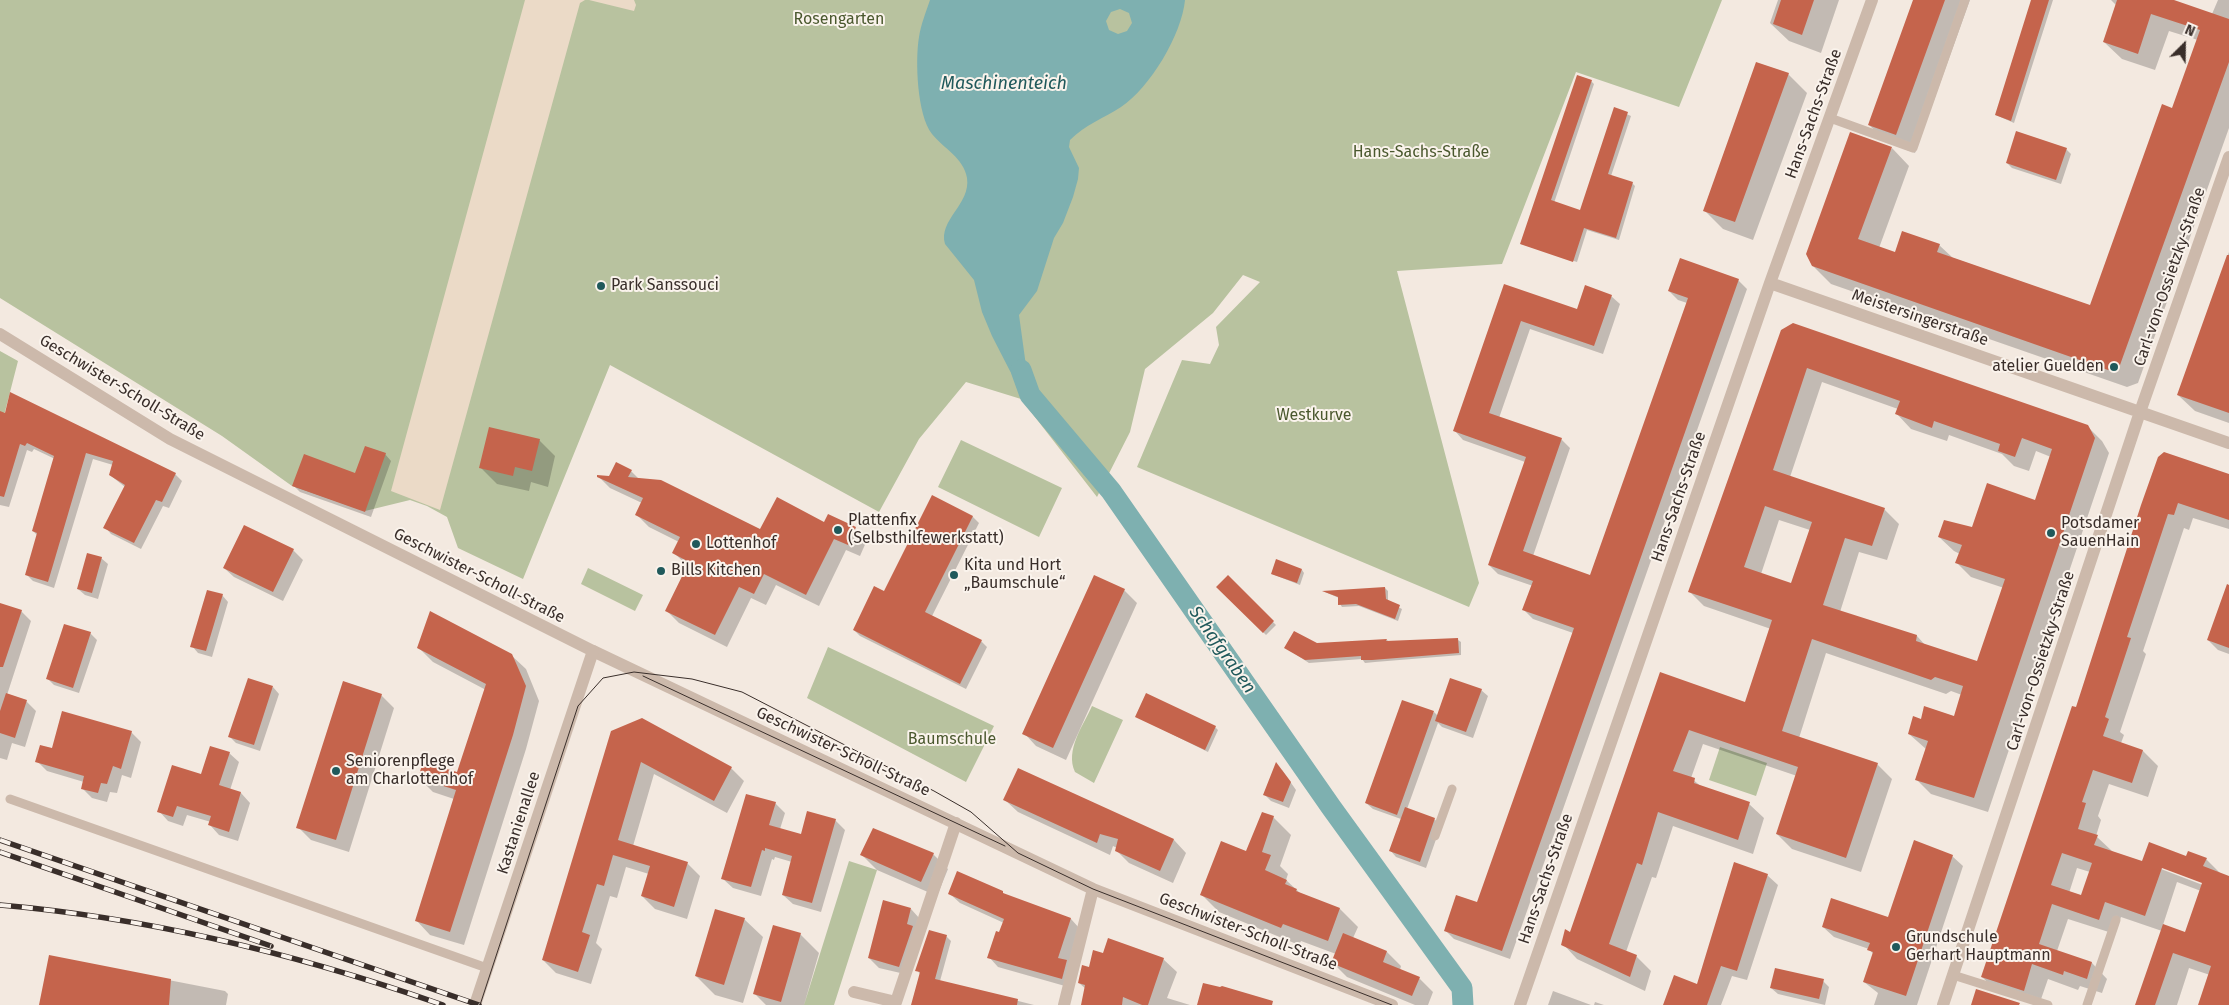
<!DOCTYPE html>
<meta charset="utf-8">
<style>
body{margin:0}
#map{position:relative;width:2229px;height:1005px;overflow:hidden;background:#f3e9e0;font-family:"Fira Sans",sans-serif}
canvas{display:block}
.north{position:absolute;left:2159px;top:20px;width:50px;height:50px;-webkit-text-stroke:4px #faf3ec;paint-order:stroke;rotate:23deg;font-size:14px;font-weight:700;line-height:20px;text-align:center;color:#392e2a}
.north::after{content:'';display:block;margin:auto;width:18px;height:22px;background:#392e2a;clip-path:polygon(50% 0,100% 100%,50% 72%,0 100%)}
</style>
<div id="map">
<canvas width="2229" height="1005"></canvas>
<div class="north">N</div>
</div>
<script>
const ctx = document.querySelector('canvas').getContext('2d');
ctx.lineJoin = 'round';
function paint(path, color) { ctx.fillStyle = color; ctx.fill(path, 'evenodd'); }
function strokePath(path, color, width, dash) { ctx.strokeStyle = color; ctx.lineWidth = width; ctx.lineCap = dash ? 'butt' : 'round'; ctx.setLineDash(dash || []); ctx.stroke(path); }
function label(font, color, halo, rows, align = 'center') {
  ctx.font = font + ' "Fira Sans",sans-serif'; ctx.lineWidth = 4; ctx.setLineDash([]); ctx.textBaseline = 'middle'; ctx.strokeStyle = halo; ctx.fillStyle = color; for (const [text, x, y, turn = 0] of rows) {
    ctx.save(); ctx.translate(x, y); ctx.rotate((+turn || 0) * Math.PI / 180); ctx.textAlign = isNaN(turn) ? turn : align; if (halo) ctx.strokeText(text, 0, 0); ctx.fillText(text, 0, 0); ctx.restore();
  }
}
paint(new Path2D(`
 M0,0h1722l-43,107 -103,-35 -74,192 -105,7 82,312 -10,24 -332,-140 45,-107 28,4 9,-19 -3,-18 44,-45 -17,-7 -30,38 -68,56 -15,63 -33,65 -76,-98 -55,-17 -47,57 -40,73 -269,-147 -87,214 -65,-31 -11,-31 -20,-11 -17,-6 -45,11 -73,-25 -70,-50 -222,-138z
 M0,351l18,10 -18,70z
 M961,440l101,48 -23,49 -101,-50z
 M588,568l55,27 -8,16 -54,-27z
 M828,647l166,79 -28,56 -159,-84z
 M1092,706l31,14 -29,63 -19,-11c-10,-22 8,-46 17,-66z
 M1720,747l47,16 -11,33 -47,-16z
 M849,861l28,9 -43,135h-30z`), '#b8c29f');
paint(new Path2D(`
 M525,0h60l-5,3 -140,507 -49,-19z
 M589,0h45l2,5 -2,6z`), '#ebdac7');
paint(new Path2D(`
 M930,0h255c-3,34 -35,88 -64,107 -17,11 -36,18 -51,33l-1,7 10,21 -1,11 -5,18 -10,26 -9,15 -17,53 -18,24 11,80 -20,-24 -18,-35 -10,-24 -8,-32 -29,-36c-7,-24 26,-40 22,-66 -3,-20 -24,-30 -35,-44 -15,-19 -17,-74 -13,-97 2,-13 7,-25 11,-37zM1120,9l9,4 3,10 -5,8 -9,3 -9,-4 -3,-9 5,-9z`), '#7eb0b0');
paint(new Path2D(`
 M1778,0h61l-18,53 -32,-12 -19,-18z
 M1914,0h56l-55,153 -27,-10 -19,-18z
 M2032,0h21l-39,123 -18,-8z
 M2111,0h59l42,14 6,-14h11v128l-91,255 -11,4 -296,-103 -18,-18 79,-118 17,18 -30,82 17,5 43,-8 14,13 138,48 82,-197 25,-69 -29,-9 -14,39 -33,-11 -18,-17 12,-37z
 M1788,74l19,19 -54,147 -30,-11 -19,-19z
 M1591,81l3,3 -40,119 27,9 34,-103 16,7 -20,60 21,7 3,3 -16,54 -32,-10 -10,32 -56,-18z
 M2066,149l5,5 -10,30 -49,-16 -5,-5z
 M2229,252v171l-34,-12 -17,-16z
 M1738,280l9,9 -237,670 -56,-20 -9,-9 33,-26 95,-271 -40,-14 -9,-9 9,-24 -35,-12 -9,-9 36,-103 -62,-22 -8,-9 50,-146 73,26 33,-15 9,8 -17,50 -73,-25 -31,89 62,21 9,9 -37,108 58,20 96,-273 -9,-3 -9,-9z
 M1782,331l305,95 15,15 7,12 -121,359 -57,-18 -15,-15 10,-30 -17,-15 13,-14 33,-3 7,-22 -11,-4 -5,3 -120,-41 -27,85 78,26 15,15 -31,93 -69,-23 -15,-15 20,-58 -94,-32 -12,34 12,10 46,16 15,14 -11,36 -80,-28 -17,52 -4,-1 -26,75 10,4 15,15 -6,20 -68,-32 -14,-15 8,-10 89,-260 86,29 25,-74 -67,-23 -14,-14zM1822,382l76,27 -1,5 14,15 36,12 2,-6 53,19 12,12 15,5 7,-20 15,6 -15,45 -63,26 -34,9 15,14 6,3 -4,8 15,15 33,11 -26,74 -52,-16 -9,-10 -77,-24 19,-60 28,8 12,-36 -15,-15 -94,-32zM1779,520l31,10 -18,55 -31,-11z
 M0,412l175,62 7,7 -13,27 -6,-2 -22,43 -30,-15 -6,-7 20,-40 -15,-12 3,-10 -20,-6 -39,129 -21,-7 -7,-7 12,-38 -5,-5 22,-72 -21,-10 -2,3 -5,-2 -18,57 -9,-2z
 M539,440l16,16 -7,31 -17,-5 -2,9 -32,-7 -16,-16z
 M385,454l6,7 -20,56 -71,-25 -6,-6 62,-12z
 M2159,457l70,18v54l-36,-11 -4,12 -5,-2 -41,123 3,3 -26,78 4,3 -3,8 22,8 15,15 -10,31 -39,-13 -11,32 3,4 -5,16 17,16 30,11 44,-5 19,1 15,15 8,3v128h-30l11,-30 -21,-7 -12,37h-41l26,-74 -41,-14 -6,17 -47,-15 -11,32 35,12 15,16 -5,14 -22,-7 -2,4 -30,-11 -9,26 -41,-13 -16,-15 94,-268zM2161,866l48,18 -1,3 -47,-18zM2077,868l13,4 -8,25 -13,-4zM2177,882l24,9 -15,42 -23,-8z
 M631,471l9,9 121,51 64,-7 30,4 12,12 -7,16 -14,-6 -27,56 -43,-21 -10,20 -15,-7 -24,49 -48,-24 -12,-12 22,-44 -15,-14 5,-11 -30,-15 -12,-12 5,-12 -32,-15 -12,-12 12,1z
 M933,497l40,20 6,6 -47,93 49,25 6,6 -21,42 -106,-53 -6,-6 31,-37z
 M293,550l10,10 -20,41 -49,-24 -10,-9z
 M101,558l7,6 -10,35 -13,-4 -7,-6z
 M1302,570l2,3 -4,12 -28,-11z
 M1228,577l48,48 -10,10 -48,-48z
 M1385,588l3,3v11l14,7 -4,12 -39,-15 -17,1 -2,-3 -1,-6 -14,-6z
 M1124,590l13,13 -71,157 -30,-14 -12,-13z
 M222,595l6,7 -16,55 -14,-4 -6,-7z
 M2229,599v55l-11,-4 -10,-10z
 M0,604l21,7 10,10 -24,74 19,6 10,10 -11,36 -13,-4 -5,17 -7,-2z
 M90,633l7,7 -18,53 -25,-8 -7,-7z
 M1387,640l2,2 69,-2 3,2v13l-86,7 -10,1 -3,-4 -53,4 -23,-15z
 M419,648l92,7 15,14 13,32 -13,48 -62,196 -34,-10 -14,-15 38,-121 -21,-7 -14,-14 39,-5 28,-83 -53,-28z
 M273,687l6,7 -19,57 -24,-8 -6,-6z
 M1481,690l7,6 -15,42 -31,-11 -4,-4 -31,86 27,10 7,6 -15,43 -30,-11 -6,-7 11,-31 -28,-10 -7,-6 68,-91 4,4z
 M381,695l13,13 -45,144 -38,-12 -13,-13z
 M1137,717l78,10 3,3 -10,22z
 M131,732l10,10 -10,36 -9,-3 -5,18 -7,-1 -3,10 -15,-4 -10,-10 2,-6 -37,-11 -10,-10 16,-11z
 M612,732l119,36 13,13 -17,32 -73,-39 -21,72 54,17 13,13 -13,43 -32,-10 -13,-13 7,-22 -23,-7 -9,31 -7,-2 -14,47 6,6 -11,35 -35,-11 -13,-13z
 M229,753l10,9 -9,28 11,3 9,10 -12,38 -19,-6 -9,-10 1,-3 -24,-7 -4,11 -15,-5 -9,-10z
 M1018,770l156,70 12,13 -13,30 -44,-20 -13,-13 1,-2 -4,-2 -3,9 -92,-43 -13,-12z
 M1282,770l14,20 -7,18 -18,-7 -7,-7z
 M775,803l10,10 -5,16 21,6 34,-15 10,10 -24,82 -28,-8 -10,-9 9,-33 -17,-5 -1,3 -2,-1 -11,37 -28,-8 -10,-9z
 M1273,817l18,18 -11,31 8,8 -2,6 14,13 40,16 18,18 -5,11 34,14 14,14 -1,4 19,8 14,14 -5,13h-13l-68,-28 -14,-14 3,-9 -35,-13 -2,4 -80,-33 -18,-18 46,-42z
 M933,854l15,15 -11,27 -60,-26 -15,-15z
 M1952,856l11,10 -46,139h-43l4,-12 -14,-11 10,-27 -5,-6 -35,-12 -11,-10 66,-9z
 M1767,875l11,10 -31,95 -15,-4 -11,29h-57l34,-20z
 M1002,892l3,3 66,24 9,10 -8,59 -74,-21 -9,-10 15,-34 -44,-20 -10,-9z
 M911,909l9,10 -11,56 -30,-7 -10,-10z
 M744,919l19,18 -20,66 -28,-8 -19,-19z
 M800,934l19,19 -15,52h-38l-11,-11z
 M946,936l5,5 -11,40 94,24h-121l7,-31 -3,-4z
 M1104,954l59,5 14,13 -10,26 23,7h-106l2,-16 -7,-6z
 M50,957l175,34 3,3 -2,11h-186z
 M1823,981l6,6 -4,18 -47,-11 -7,-6z
 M1553,991l38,14h-43z
 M1595,1002l9,3h-10z`), '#0003');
strokePath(new Path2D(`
 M1021,370l9,25 81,96 220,316 131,181 1,17`), '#7eb0b0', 21);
paint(new Path2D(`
 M1781,0h33l-12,35 -29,-11z
 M1913,0h32l-49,135 -28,-10z
 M2031,0h18l-38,121 -16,-6z
 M2117,0h57l55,19v43l-109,303 -12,5 -296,-104 -6,-12 44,-122 42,15 -34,92 37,13 7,-21 38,13 -3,8 153,53 72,-201 10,4 28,-78 -49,-16 -13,40 -35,-12z
 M1756,62l33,11 -54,149 -32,-11z
 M1577,75l15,5 -41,120 29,10 34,-103 14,5 -20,62 25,8 -17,56 -32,-10 -11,34 -53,-18z
 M2016,131l51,17 -11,32 -50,-17z
 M2227,255h2v158l-52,-18z
 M1680,258l59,21 -237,672 -58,-20 12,-36 21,7 97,-274 -52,-18 11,-29 -45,-16 38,-108 -73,-26 51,-147 73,25 8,-24 27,10 -18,51 -73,-25 -32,92 73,25 -39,113 67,24 98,-277 -20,-7z
 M1793,323l295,102 7,13 -121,360 -59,-18 13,-39 -20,-7 5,-18 8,3 3,-13 30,10 9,-30 -28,-9 -4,3 -119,-41 -30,92 96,32 -32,95 -70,-24 22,-67 -109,-37 -16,41 22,7 -1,5 56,19 -12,38 -80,-28 -16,53 -5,-2 -28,81 28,11 -7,22 -69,-32 4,-16 5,3 90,-260 85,30 27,-82 -84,-28 93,-262zM1807,368l93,33 -5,13 37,14 2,-7 66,23 -2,7 17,6 7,-19 30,11 -17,51 -48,-17 -15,44 -28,-7 -6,17 24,8 -7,18 50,16 -28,82 -61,-20 1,-6 -94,-30 22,-67 27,8 13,-38 -112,-38zM1765,506l47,16 -21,61 -47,-16z
 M10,392l166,81 -14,29 -6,-2 -22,43 -31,-15 22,-43 -16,-10 4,-14 -27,-8 -38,129 -23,-7 12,-42 -5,-2 22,-75 -27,-13 -2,3 -5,-2 -16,53 -4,-1v-85l5,2z
 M489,427l51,12 -8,32 -17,-4 -2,9 -34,-8z
 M365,446l21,7 -21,59 -73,-26 12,-32 51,19z
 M2164,452l65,22v46l-51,-17 -4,12 -6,-1 -41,123 4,1 -26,79 4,2 -6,17 40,14 -11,33 -39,-13 -11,32 4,1 -8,26 20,6 -4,10 48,16 7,-19 37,14 2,-5 19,7 -4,8 26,10v129h-31l13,-39 -38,-13 -18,52h-20l28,-81 22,8 17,-49 -40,-15 -17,48 -40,-14 -6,18 -47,-16 -13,40 53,18 -5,17 -23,-8 -1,4 -31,-11 -8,27 -43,-14 91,-271 4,1 65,-202 17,-48zM2062,853l30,10 -11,32 -30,-10z
 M616,462l16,8 -4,7 33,3 99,49 17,-32 47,25 4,-8 28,13 -8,18 -14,-6 -28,56 -42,-21 -10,20 -15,-7 -24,48 -50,-24 24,-49 -17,-9 8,-16 -45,-22 8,-17 -46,-21v-2l12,1z
 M932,495l41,21 -48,96 57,28 -22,44 -107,-54 21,-44 10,5z
 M244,525l50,24 -21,43 -50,-24z
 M87,553l15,4 -10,36 -15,-4z
 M1276,559l26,10 -5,14 -26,-9z
 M1094,575l31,14 -72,159 -31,-14z
 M1228,575l46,46 -11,12 -47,-46z
 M2227,584l2,1v63l-22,-8z
 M1385,587l1,12 14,6 -5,14 -39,-15 -18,1v-8l-16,-6z
 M207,590l16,4 -17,57 -16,-4z
 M0,603l22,7 -19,57h-3z
 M430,611l82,43 14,32 -13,49 -63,197 -35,-11 41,-131 -38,-12 5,-16 34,10 29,-88 -69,-36z
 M64,624l27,8 -18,56 -27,-9z
 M1294,631l23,12 70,-4 -1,2 72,-3 1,15 -87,7h-11v-4l-56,4 -21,-12z
 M248,678l25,8 -19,59 -26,-8z
 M1450,678l32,11 -16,43 -31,-11z
 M343,681l39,13 -46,146 -40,-12z
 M6,693l21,7 -12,38 -15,-5v-22z
 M1146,693l70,33 -11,24 -70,-33z
 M1402,700l32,11 -37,104 -32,-12z
 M62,711l70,20 -11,38 -8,-3 -6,18 -6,-1 -3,10 -17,-4 3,-13 -49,-14 5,-17 12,3z
 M642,718l90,49 -18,34 -73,-39 -23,78 70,22 -14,45 -33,-11 9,-30 -37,-11 -9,31 -7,-2 -15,48 8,3 -12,37 -36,-12 69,-229z
 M210,746l20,6 -11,33 22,7 -12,40 -21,-7 3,-9 -34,-10 -4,11 -16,-5 15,-47 29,9z
 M1276,762l15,20 -8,20 -20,-7z
 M1018,768l156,71 -14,32 -45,-20 3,-12 -18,-5 -3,9 -94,-43z
 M746,794l30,8 -7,23 32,9 6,-23 29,8 -24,84 -30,-8 10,-39 -27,-8v3l-3,-1 -11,37 -30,-8z
 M1405,807l30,11 -15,44 -31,-11z
 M1262,812l12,4 -12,36 9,3 -6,15 22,10 -2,4 12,5 -1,2 44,17 -12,33 -45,-17 -2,4 -81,-33 21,-54 25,10z
 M873,828l61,25 -13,29 -61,-27z
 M1914,840l39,15 -47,141 -43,-14 10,-30 -6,-2 3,-7 -48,-16 9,-29 57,19z
 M1734,862l34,12 -31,97 -16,-5 -14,39h-44l11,-30 23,9z
 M957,871l46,20v2l68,25 -13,40 9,2 -5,19 -75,-21 9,-27 3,1 5,-13 -56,-25z
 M883,900l28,8 -4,16 6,2 -14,41 -31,-9z
 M715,909l30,9 -21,67 -29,-9z
 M773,925l28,8 -20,69 -28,-8z
 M929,930l18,5 -12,44 83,20 -1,6h-106l9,-33 -5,-1z
 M1343,933l44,18 -4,11 37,15 -8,19 -81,-33z
 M1108,938l56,20 -16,47h-6l-19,-8 -1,8h-41l4,-20 -7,-2 4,-18 7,2 4,-17 10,3z
 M49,955l122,24 -2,26h-130z
 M1775,968l49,11 -5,20 -49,-11z
 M1203,983l17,4 2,-1 51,15 -1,4h-75z
 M1976,989l44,14 -1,2h-48z`), '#c5644c');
strokePath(new Path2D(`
 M1830,118l83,30 52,-148
 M10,799l477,169
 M1435,836l17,-47
 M1953,975l95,30
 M2087,1005l29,-85`), '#ccb9ab', 9);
strokePath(new Path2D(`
 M1770,283l459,160
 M593,651l500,238 299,116
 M854,992l42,10 60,-179
 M1064,1005l29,-116
 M1520,1005l250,-722 102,-283
 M1943,1005l197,-593 89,-255`), '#ccb9ab', 12);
strokePath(new Path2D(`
 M0,334l170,105 423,212 -118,354`), '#ccb9ab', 12);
strokePath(new Path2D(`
 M643,676l362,170
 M480,1005l98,-299 25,-28 31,-6 58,7 50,13 192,99 37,21 47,41 75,36 299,116`), '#392e2a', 1);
const rail = new Path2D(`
 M0,840l479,165
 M0,852l271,94
 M0,905c151,13 300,50 443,100`);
strokePath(rail, '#392e2a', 5.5);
strokePath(rail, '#faf3ec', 4, [11]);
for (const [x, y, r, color] of [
 [601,286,5,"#20595b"],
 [2114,367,5,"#20595b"],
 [838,530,5,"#20595b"],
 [2051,533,5,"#20595b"],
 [696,544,5,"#20595b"],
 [661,571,5,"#20595b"],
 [954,575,5,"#20595b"],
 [336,771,5,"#20595b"],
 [1896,947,5,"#20595b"]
]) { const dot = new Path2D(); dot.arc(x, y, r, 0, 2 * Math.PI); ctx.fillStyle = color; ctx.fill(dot); strokePath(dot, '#faf3ec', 2); }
label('16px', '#4a582e', '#faf3ec', [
 ["Rosengarten",839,20],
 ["Hans-Sachs-Straße",1421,153],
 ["Westkurve",1314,416],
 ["Baumschule",952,740]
]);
label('16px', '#392e2a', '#faf3ec', [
 ["Hans-Sachs-Straße",1814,114,-70],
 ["Carl-von-Ossietzky-Straße",2170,277,-71],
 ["Meistersingerstraße",1920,318,19],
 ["Geschwister-Scholl-Straße",122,388,31],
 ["Hans-Sachs-Straße",1679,497,-71],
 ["Geschwister-Scholl-Straße",479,576,27],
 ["Carl-von-Ossietzky-Straße",2041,661,-72],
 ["Geschwister-Scholl-Straße",843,752,25],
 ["Kastanienallee",519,823,-72],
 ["Hans-Sachs-Straße",1546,879,-71],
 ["Geschwister-Scholl-Straße",1248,932,21]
]);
label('16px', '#392e2a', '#faf3ec', [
 ["Park Sanssouci",611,286],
 ["atelier Guelden",2104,367,"right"],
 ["Plattenfix",848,521],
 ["(Selbsthilfewerkstatt)",848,539],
 ["Potsdamer",2061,524],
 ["SauenHain",2061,542],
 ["Lottenhof",706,544],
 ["Kita und Hort",964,566],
 ["„Baumschule“",964,584],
 ["Bills Kitchen",671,571],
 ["Seniorenpflege",346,762],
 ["am Charlottenhof",346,780],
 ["Grundschule",1906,938],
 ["Gerhart Hauptmann",1906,956]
], 'left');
label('italic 18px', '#20595b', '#faf3ec', [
 ["Maschinenteich",1004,84],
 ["Schafgraben",1222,650,55]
]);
</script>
